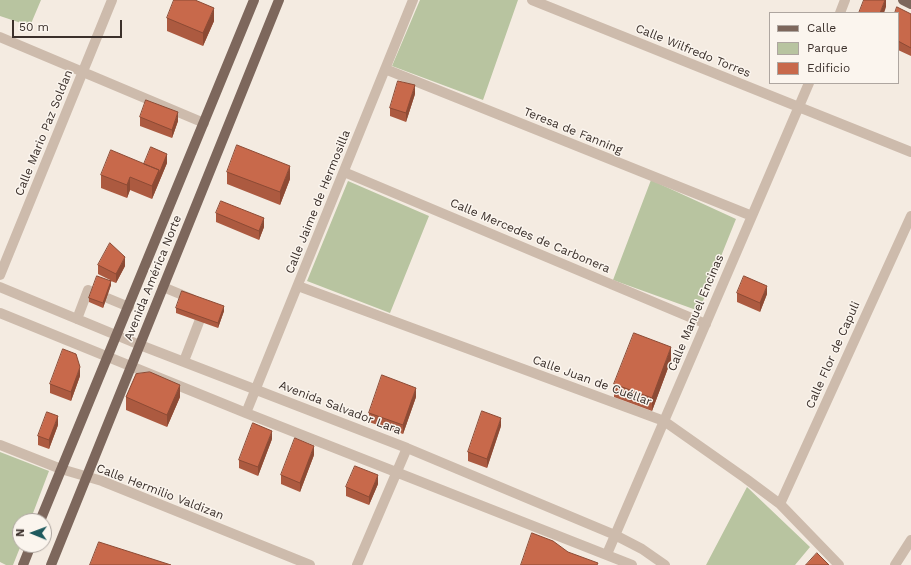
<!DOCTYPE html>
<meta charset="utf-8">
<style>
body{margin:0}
#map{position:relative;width:911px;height:565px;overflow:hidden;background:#f4ebe1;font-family:"Work Sans",sans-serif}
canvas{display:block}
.legend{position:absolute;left:769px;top:12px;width:130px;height:72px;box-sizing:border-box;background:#fbf5ee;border:1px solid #aea6a0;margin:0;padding:5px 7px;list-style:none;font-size:12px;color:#3b302b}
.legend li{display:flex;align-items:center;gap:8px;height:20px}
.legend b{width:20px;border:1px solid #aea6a0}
.north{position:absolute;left:12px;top:513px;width:40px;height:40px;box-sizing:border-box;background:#fbf5ee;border:1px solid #aea6a0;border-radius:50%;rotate:271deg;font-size:11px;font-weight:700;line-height:16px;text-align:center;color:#3b302b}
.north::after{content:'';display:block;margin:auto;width:14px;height:18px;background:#1f5a5e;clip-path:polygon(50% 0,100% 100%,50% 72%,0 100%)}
.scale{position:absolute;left:12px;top:20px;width:110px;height:18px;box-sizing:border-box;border:2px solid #3b302b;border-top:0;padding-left:5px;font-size:12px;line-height:14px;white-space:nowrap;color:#3b302b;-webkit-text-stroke:3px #fbf5ee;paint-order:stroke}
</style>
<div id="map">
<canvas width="911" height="565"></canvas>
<ul class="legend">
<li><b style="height:5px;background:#7d675c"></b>Calle</li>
<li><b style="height:11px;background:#b8c4a0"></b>Parque</li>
<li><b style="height:11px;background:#c8694b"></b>Edificio</li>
</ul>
<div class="north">N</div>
<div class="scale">50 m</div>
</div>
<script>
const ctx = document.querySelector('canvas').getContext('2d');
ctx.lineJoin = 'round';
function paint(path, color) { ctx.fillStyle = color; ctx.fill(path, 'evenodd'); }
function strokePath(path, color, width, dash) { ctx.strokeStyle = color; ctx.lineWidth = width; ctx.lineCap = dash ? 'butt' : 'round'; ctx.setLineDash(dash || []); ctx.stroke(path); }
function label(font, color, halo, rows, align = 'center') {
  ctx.font = font + ' "Work Sans",sans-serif'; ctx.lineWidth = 3; ctx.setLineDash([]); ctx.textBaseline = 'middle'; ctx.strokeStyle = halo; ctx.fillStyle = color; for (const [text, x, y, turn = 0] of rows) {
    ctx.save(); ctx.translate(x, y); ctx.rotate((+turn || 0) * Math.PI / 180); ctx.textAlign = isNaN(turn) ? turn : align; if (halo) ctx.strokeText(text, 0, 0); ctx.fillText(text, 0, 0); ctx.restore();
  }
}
paint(new Path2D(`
 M0,0h41l-11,26 -30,-10z
 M420,0h98l-35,100 -91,-34z
 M651,180l85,39 -37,92 -86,-31z
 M348,181l81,35 -39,97 -83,-32z
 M0,452l49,19 -19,50h-10l1,24 -8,20h-7l-6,-3z
 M747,487l63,60 -15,18h-89z`), '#b8c4a0');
strokePath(new Path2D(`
 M532,0l379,152
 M840,13l5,-13
 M0,37l204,86
 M385,69l367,147
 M344,172l362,152
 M0,275l112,-275
 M298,286l366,135 81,57 35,26 59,61
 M0,287l140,58 267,103 208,87 27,14 23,16
 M163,287l29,12
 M0,313l246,100 386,152
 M77,319l11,-29 41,17
 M184,361l20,-52
 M246,413l167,-413
 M0,445l61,24 41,12 208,84
 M780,504l131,-288
 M607,554l202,-471
 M357,565l50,-117
 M895,565l16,-25`), '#cdbbac', 10);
strokePath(new Path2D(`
 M903,0l8,4
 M40,521l214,-521
 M23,565l8,-20
 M51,565l228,-565`), '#7d675c', 10);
paint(new Path2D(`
 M898,13l13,1v42l-13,-6z
 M167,18l47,3 -11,25 -36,-15z
 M415,94l-9,28 -16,-6v-8z
 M140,117l38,4 -6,17 -32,-12z
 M167,163l-15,36 -22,-9 -3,8 -26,-10v-13l43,-11z
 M227,172l63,7 -10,26 -53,-21z
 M216,213l48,14 -5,13 -43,-18z
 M98,265l27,1 -9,17 -5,-2v4l-8,23 -14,-6v-4l21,-18 -12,-6z
 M737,293l30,1 -7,18 -23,-10z
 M176,308l48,3 -6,17 -42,-15z
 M671,360l-19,51 -38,-14v-13z
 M80,376l-9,25 -21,-8v-9z
 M126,397h54l-13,30 -41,-17z
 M416,397l-13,37 -34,-12v-9z
 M58,425l-9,24 -11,-4v-9z
 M501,426l-14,42 -19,-7v-9z
 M272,439l-14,37 -19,-8v-8z
 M314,455l-14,37 -19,-8v-9z
 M378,484l-9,21 -23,-9v-9z`), '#ac5a40');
paint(new Path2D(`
 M885,0h1v7l-2,6h-4z
 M214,8v13l-11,25v-13z
 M415,85v9l-9,28v-9z
 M178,112v9l-6,17v-8z
 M167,154v9l-15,36v-13l7,-16z
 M290,166v13l-10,26v-13z
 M130,177v13l-3,8v-13z
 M264,218v9l-5,13v-9z
 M125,257v9l-9,17v-9z
 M111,281v4l-8,23v-5z
 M767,286v8l-7,18v-9z
 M224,306v5l-6,17v-5z
 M671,347v13l-19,51v-13z
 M80,367v9l-9,25v-9z
 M180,385v12l-13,30v-12z
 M416,388v9l-13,37v-9z
 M58,416v9l-9,24v-9z
 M501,418v8l-14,42v-9z
 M272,431v8l-14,37v-9z
 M314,446v9l-14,37v-9z
 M378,475v9l-9,21v-8z`), '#8c4a34');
const building = new Path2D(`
 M174,0h21l19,8 -11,25 -36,-15z
 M864,0h21l-5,13h-21z
 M897,7l14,7v34l-13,-7v-28h-3z
 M398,81l17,4 -9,28 -16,-5z
 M146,100l32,12 -6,18 -32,-13z
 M237,145l53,21 -10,26 -53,-20z
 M151,147l16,7 -8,20v-4l-15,-6z
 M111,150l48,20 -7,16 -22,-9 -3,8 -26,-10z
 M221,201l43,17 -5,13 -43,-18z
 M110,243l15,14 -9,17 -18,-9z
 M97,276l14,5 -8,22 -14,-5z
 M744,276l23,10 -7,17 -23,-10z
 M182,291l42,15 -6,17 -42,-15z
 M634,333l37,14 -19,51 -38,-14z
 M63,349l13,5 4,13 -9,25 -21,-8z
 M150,372l30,13 -13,30 -41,-18 10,-23z
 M382,375l34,13 -13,37 -34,-12z
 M482,411l19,7 -14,41 -19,-7z
 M47,412l11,4 -9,24 -11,-4z
 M253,423l19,8 -14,36 -19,-7z
 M295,438l19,8 -14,37 -19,-8z
 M355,466l23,9 -9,22 -23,-10z
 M532,533l21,8 15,11 30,11 -1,2h-76z
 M99,542l72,23h-81z
 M817,553l12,12h-23z`);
paint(building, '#c8694b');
strokePath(building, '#8c4a34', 1);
label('12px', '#3b302b', '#fbf5ee', [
 ["Calle Wilfredo Torres",693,51,22],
 ["Teresa de Fanning",573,131,22],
 ["Calle Mario Paz Soldan",44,133,-68],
 ["Calle Jaime de Hermosilla",318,202,-68],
 ["Calle Mercedes de Carbonera",530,236,23],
 ["Avenida América Norte",153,278,-68],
 ["Calle Manuel Encinas",696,313,-67],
 ["Calle Flor de Capuli",833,355,-66],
 ["Calle Juan de Cuéllar",592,381,20],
 ["Avenida Salvador Lara",340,408,21],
 ["Calle Hermilio Valdizan",160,492,21]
]);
</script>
